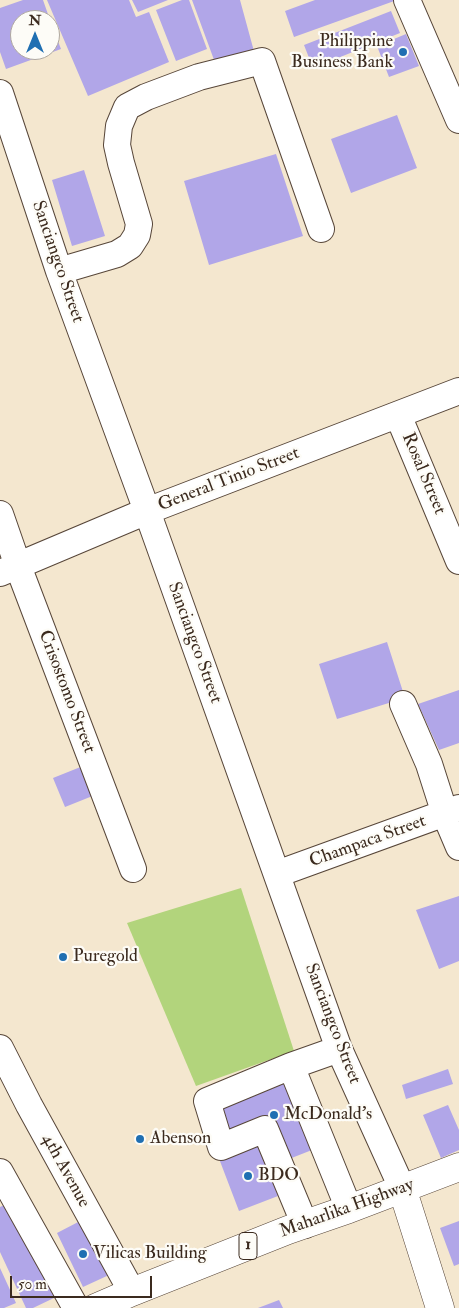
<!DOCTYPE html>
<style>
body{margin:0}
#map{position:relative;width:459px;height:1308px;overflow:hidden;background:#f4e7cf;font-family:"IM FELL Double Pica",serif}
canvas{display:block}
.north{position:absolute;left:10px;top:10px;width:50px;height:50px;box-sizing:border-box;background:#fdfcf7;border:1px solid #afa8a0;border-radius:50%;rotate:0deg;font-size:14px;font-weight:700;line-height:20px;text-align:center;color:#3b2a1e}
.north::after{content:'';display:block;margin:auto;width:18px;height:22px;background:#1f6fb2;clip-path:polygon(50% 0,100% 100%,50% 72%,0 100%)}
.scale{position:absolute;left:10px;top:1276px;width:142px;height:22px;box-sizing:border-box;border:2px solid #3b2a1e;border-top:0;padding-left:6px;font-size:15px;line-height:18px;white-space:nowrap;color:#3b2a1e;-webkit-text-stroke:4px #fdfcf7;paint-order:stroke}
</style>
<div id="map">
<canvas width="459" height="1308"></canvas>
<div class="north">N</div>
<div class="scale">50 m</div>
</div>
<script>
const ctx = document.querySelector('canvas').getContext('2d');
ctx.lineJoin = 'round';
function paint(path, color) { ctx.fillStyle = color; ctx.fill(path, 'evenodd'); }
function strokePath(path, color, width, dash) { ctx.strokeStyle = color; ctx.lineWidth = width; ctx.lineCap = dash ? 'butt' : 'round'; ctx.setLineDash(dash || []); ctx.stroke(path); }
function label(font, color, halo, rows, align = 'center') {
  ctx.font = font + ' "IM FELL Double Pica",serif'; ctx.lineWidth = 4.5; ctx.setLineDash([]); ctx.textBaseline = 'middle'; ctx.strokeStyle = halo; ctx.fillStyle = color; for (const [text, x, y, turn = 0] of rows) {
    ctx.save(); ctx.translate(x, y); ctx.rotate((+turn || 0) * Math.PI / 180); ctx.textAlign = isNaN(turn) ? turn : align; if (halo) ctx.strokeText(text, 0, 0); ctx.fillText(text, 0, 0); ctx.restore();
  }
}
paint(new Path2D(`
 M241,888l53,163 -98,35 -69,-163z`), '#b2d47c');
paint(new Path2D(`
 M23,0h20l7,20h-30v30h30v-29l11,28 -55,20 -6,-17v-44z
 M47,0h82l7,17 13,-5 20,50 -81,34z
 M132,0h36l-30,12z
 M182,0h7l18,49 -31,12 -20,-51z
 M192,0h48l15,55 -38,13z
 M315,0h82l-103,37 -9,-26z
 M391,11l9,22 -87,35 -9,-23z
 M406,34l13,32 -30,11 -12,-31z
 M397,115l20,53 -66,25 -20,-54z
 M276,154l27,82 -94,29 -25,-84z
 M84,170l21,66 -33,10 -20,-66z
 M387,642l18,56 -68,21 -18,-55z
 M459,690v53l-20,7 -21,-46z
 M83,766l12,29 -30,12 -12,-29z
 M459,896v65l-20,8 -23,-59z
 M448,1069l5,15 -47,15 -4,-14z
 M287,1072l30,76 -33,13 -15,-40 -43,16 -14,-35z
 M448,1105l11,25v20l-18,8 -18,-43z
 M256,1141l22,55 -39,15 -21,-55z
 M11,1202l45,95 -23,11h-7l-26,-56v-45z
 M82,1220l27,55 -26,12 -26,-54z
 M459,1221v43l-5,2 -14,-38z
 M0,1268l16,35 -12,5h-4z
 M279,1300l4,8h-25z`), '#b1a6e8');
const minor = new Path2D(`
 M407,0l52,120
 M0,93l59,178 88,240 192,538 63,139
 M59,271l58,-17 13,-8 7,-11 2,-11 -18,-61 -4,-18 2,-19 8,-19 19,-10 53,-20 63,-16 59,168
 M398,415l61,146
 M0,514l18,52 115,303
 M0,573l147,-62 312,-120
 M403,704l26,60 16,50 14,33
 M277,874l182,-66
 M0,1048l29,57 103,187
 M291,1066l58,143
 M0,1172l76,136
 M305,1225l-40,-96 -44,18 -14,-46 84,-35 48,-17`);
const major = new Path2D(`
 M402,1188l38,120
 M95,1308l37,-16 156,-62 61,-21 110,-42`);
strokePath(minor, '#574639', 28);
strokePath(major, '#574639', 29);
strokePath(minor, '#fff', 26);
strokePath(major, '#fff', 28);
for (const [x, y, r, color] of [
 [403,52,5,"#1f6fb2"],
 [63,957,5,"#1f6fb2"],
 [274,1115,5,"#1f6fb2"],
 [140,1139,5,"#1f6fb2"],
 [248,1176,5,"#1f6fb2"],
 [83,1254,5,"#1f6fb2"]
]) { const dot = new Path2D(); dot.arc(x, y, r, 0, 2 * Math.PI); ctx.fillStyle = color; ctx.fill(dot); strokePath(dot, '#fdfcf7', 2); }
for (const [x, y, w] of [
 [248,1246,18]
]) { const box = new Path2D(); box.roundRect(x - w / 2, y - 13.5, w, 27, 4); ctx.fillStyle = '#fdfcf7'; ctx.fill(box); strokePath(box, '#3b2a1e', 1); }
label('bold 16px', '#3b2a1e', null, [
 ["1",248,1246]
]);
label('18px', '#3b2a1e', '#fdfcf7', [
 ["Philippine",393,42,"right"],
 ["Business Bank",393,63,"right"],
 ["Puregold",73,957],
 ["McDonald's",284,1115],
 ["Abenson",150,1139],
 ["BDO",258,1176],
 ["Vilicas Building",93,1254]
], 'left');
label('18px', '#3b2a1e', '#fdfcf7', [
 ["Sanciangco Street",57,262,71],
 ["Rosal Street",423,474,67],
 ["General Tinio Street",229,480,-21],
 ["Sanciangco Street",194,643,70],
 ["Crisostomo Street",66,692,69],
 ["Champaca Street",368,842,-20],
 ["Sanciangco Street",332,1024,69],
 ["4th Avenue",65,1171,61],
 ["Maharlika Highway",347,1209,-20]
]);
</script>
